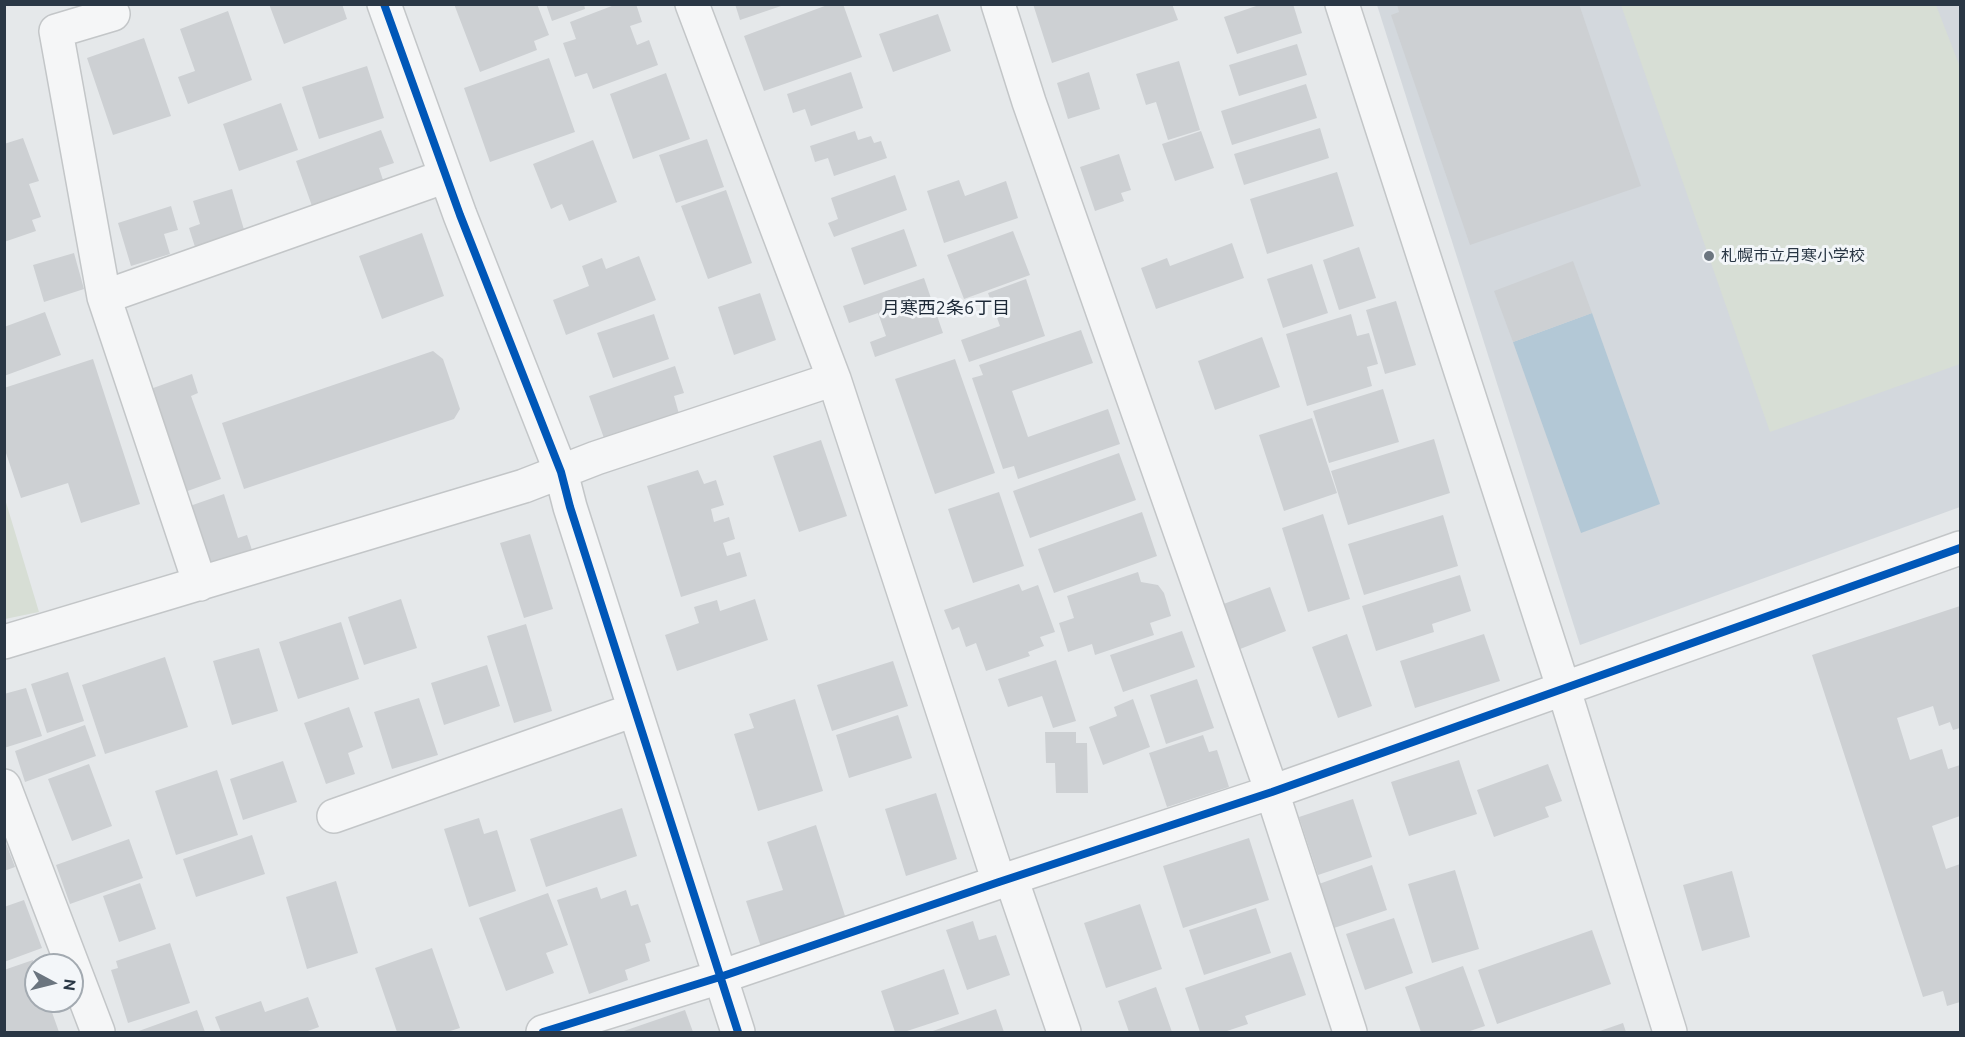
<!DOCTYPE html>
<meta charset="utf-8">
<style>
body{margin:0}
#map{position:relative;width:1965px;height:1037px;overflow:hidden;background:#e5e8ea;font-family:Ubuntu,sans-serif}
canvas{display:block}
.frame{position:absolute;inset:0;border:6px solid #2a3745;pointer-events:none}
.north{position:absolute;left:24px;top:953px;width:60px;height:60px;box-sizing:border-box;background:#f3f6f9;border:2px solid #a3aab1;border-radius:50%;rotate:97deg;font-size:16px;font-weight:700;line-height:24px;text-align:center;color:#2a3745}
.north::after{content:'';display:block;margin:auto;width:21px;height:27px;background:#6b757f;clip-path:polygon(50% 0,100% 100%,50% 72%,0 100%)}
</style>
<div id="map">
<canvas width="1965" height="1037"></canvas>
<div class="frame"></div>
<div class="north">N</div>
</div>
<script>
const ctx = document.querySelector('canvas').getContext('2d');
ctx.lineJoin = 'round';
function paint(path, color) { ctx.fillStyle = color; ctx.fill(path, 'evenodd'); }
function strokePath(path, color, width, dash) { ctx.strokeStyle = color; ctx.lineWidth = width; ctx.lineCap = dash ? 'butt' : 'round'; ctx.setLineDash(dash || []); ctx.stroke(path); }
function label(font, color, halo, rows, align = 'center') {
  ctx.font = font + ' Ubuntu,"Noto Sans JP",sans-serif'; ctx.lineWidth = 6; ctx.setLineDash([]); ctx.textBaseline = 'middle'; ctx.strokeStyle = halo; ctx.fillStyle = color; for (const [text, x, y, turn = 0] of rows) {
    ctx.save(); ctx.translate(x, y); ctx.rotate((+turn || 0) * Math.PI / 180); ctx.textAlign = isNaN(turn) ? turn : align; if (halo) ctx.strokeText(text, 0, 0); ctx.fillText(text, 0, 0); ctx.restore();
  }
}
paint(new Path2D(`
 M1377,5h583v502l-380,138z`), '#d3d8dd');
paint(new Path2D(`
 M1621,5h315l24,62v297l-190,68z
 M5,499l34,113 -34,7h-1z`), '#d7ded5');
paint(new Path2D(`
 M1592,313l68,191 -79,29 -68,-191z`), '#b3c8d6');
paint(new Path2D(`
 M269,4h73l5,15 -63,25z
 M454,4h83l12,31 -15,6 3,9 -57,22z
 M546,4h38l1,5 -33,12z
 M617,4h19l6,18 -12,4 7,19 12,-5 9,25 -65,24 -6,-16 -12,4 -12,-34 13,-4 -6,-17z
 M735,4h49v1l-44,15z
 M830,4h13l19,53 -98,34 -20,-55z
 M1033,4h139l6,16 -126,43z
 M1262,4h31l9,29 -65,21 -13,-37z
 M1397,4h182l62,182 -171,59 -79,-230 8,-3z
 M228,11l24,69 -64,24 -10,-27 17,-6 -15,-42z
 M938,14l13,37 -58,21 -14,-38z
 M144,38l27,78 -58,19 -26,-77z
 M1297,44l10,31 -68,21 -10,-31z
 M549,58l26,74 -85,30 -26,-74z
 M1179,61l21,69 -32,10 -12,-38 -10,3 -10,-31z
 M367,66l17,52 -65,21 -17,-52z
 M851,72l12,36 -52,18 -6,-17 -12,4 -6,-19z
 M1089,72l11,37 -32,10 -11,-36z
 M666,73l24,66 -57,20 -23,-65z
 M1306,84l11,34 -85,27 -11,-34z
 M281,103l17,47 -59,21 -16,-47z
 M1320,128l9,30 -85,27 -10,-31z
 M381,130l13,33 -15,5 4,12 -71,26 -16,-45z
 M855,131l3,9 13,-4 3,7 7,-2 6,17 -53,18 -6,-18 -13,4 -5,-16z
 M1201,131l13,37 -39,13 -13,-37z
 M23,138l16,43 -10,3 12,33 -9,3 4,11 -32,11v-98z
 M707,139l17,48 -48,16 -17,-48z
 M593,140l24,62 -48,19 -7,-17 -11,5 -18,-45z
 M1119,154l12,36 -10,3 3,8 -29,10 -15,-44z
 M1337,172l17,54 -87,28 -17,-55z
 M895,175l12,35 -73,27 -6,-14 10,-4 -7,-21z
 M959,180l6,16 41,-15 12,37 -74,25 -17,-52z
 M232,189l13,44 -50,14 -6,-19 11,-4 -7,-23z
 M726,190l26,73 -44,16 -27,-73z
 M171,206l7,24 -14,4 6,20 -39,12 -13,-43z
 M904,229l13,37 -53,19 -13,-37z
 M1013,231l17,44 -66,24 -17,-44z
 M422,233l22,63 -62,23 -23,-63z
 M1232,243l12,35 -88,31 -15,-41 26,-10 3,8z
 M1359,247l17,51 -37,12 -16,-50z
 M74,253l10,36 -40,13 -11,-37z
 M639,256l17,44 -90,35 -13,-35 36,-14 -7,-20 20,-8 4,11z
 M1573,261l19,52 -79,29 -19,-51z
 M1312,264l16,49 -45,15 -16,-49z
 M924,278l19,55 -68,24 -5,-15 16,-6 -8,-23 -29,10 -6,-17z
 M1026,279l19,57 -76,26 -8,-22 39,-14 -12,-33z
 M760,293l16,47 -42,15 -16,-48z
 M1396,301l20,64 -31,9 -19,-64z
 M45,312l16,43 -57,21v-49z
 M654,314l15,45 -56,19 -16,-45z
 M1351,314l6,22 12,-3 9,31 -11,3 5,19 -65,20 -21,-72z
 M1081,330l12,33 -81,28 16,46 80,-28 12,35 -102,35 -4,-13 -11,3 -31,-91 11,-3 -4,-10z
 M1262,337l18,50 -65,23 -17,-49z
 M433,351l10,8 17,50 -6,10 -210,70 -22,-66z
 M93,359l47,145 -59,19 -13,-40 -47,15 -17,-51v-59z
 M955,359l40,114 -60,21 -40,-115z
 M675,366l9,27 -10,3 5,18 -74,27 -16,-45z
 M192,374l6,19 -7,3 30,83 -39,14 -13,-36 6,-2 -12,-32 -18,-32z
 M1383,389l16,53 -70,21 -16,-52z
 M1312,418l25,75 -53,18 -25,-76z
 M1434,439l16,54 -102,32 -17,-54z
 M821,440l26,76 -48,16 -26,-76z
 M1119,453l17,47 -106,38 -17,-47z
 M698,470l6,14 12,-4 8,25 -13,4 3,13 15,-5 6,22 -12,4 4,13 13,-4 7,24 -66,21 -34,-111z
 M999,492l25,74 -51,17 -25,-74z
 M224,494l14,44 9,-3 7,21 -47,16 -17,-66z
 M1142,512l15,44 -103,37 -16,-44z
 M1323,514l27,85 -42,13 -26,-84z
 M1443,515l15,51 -94,29 -16,-51z
 M530,534l23,75 -29,9 -24,-75z
 M1138,572l3,10 17,3 6,8 7,23 -21,7 4,12 -59,20 -3,-11 -24,8 -9,-29 15,-5 -7,-22z
 M1460,575l11,36 -39,13 2,8 -58,19 -14,-45z
 M1019,584l3,7 16,-6 17,47 -15,5 4,9 -16,6 2,4 -44,15 -10,-28 -10,4 -7,-20 -7,3 -8,-20z
 M1270,587l16,44 -51,20 -17,-45z
 M401,599l16,49 -53,17 -16,-48z
 M755,599l13,41 -91,31 -12,-36 34,-12 -5,-16 23,-7 3,11z
 M1960,606v122l-7,2 -3,-8 -11,4 -6,-20 -36,12 13,42 32,-11 6,20 12,-4v51l-28,10 14,43 14,-5v138l-13,4 -4,-15 -20,6 -111,-342z
 M341,622l18,57 -61,20 -19,-57z
 M526,624l26,87 -38,12 -27,-87z
 M1182,631l13,36 -72,25 -13,-37z
 M1347,634l25,72 -34,12 -26,-71z
 M1484,634l16,47 -85,27 -15,-47z
 M259,648l19,63 -46,14 -19,-64z
 M165,657l23,70 -83,27 -23,-69z
 M1056,660l20,61 -23,7 -11,-32 -34,11 -10,-28z
 M893,661l15,45 -76,25 -15,-46z
 M487,665l13,41 -56,19 -13,-42z
 M68,672l16,49 -37,12 -16,-49z
 M1197,679l17,49 -48,16 -16,-49z
 M26,688l16,48 -38,12v-54z
 M419,698l19,57 -46,14 -18,-57z
 M795,699l28,92 -65,20 -24,-77 20,-6 -5,-14z
 M1133,699l17,48 -47,18 -14,-38 28,-11 -3,-9z
 M349,707l14,40 -15,6 7,21 -29,10 -22,-61z
 M898,715l14,43 -63,20 -13,-43z
 M85,725l11,31 -71,26 -10,-31z
 M1045,732h31v11h11l1,50h-32l-1,-30h-9z
 M1203,735l6,17 8,-2 12,37 -62,20 -18,-54z
 M1459,760l18,54 -68,22 -18,-54z
 M283,761l14,41 -54,18 -13,-41z
 M89,764l23,62 -40,15 -24,-62z
 M1548,764l14,37 -17,6 4,10 -55,20 -17,-47z
 M217,770l21,65 -62,20 -21,-64z
 M936,793l21,66 -51,17 -21,-67z
 M1353,799l19,58 -54,18 -19,-58z
 M622,808l15,48 -91,31 -16,-48z
 M479,818l5,16 13,-4 19,61 -47,16 -25,-78z
 M816,825l30,94 -85,28 -15,-46 37,-11 -16,-48z
 M252,835l13,39 -69,23 -13,-38z
 M4,838l11,29 -11,4z
 M1249,838l20,62 -86,28 -20,-62z
 M129,839l14,39 -73,26 -14,-39z
 M1372,865l15,45 -53,18 -15,-44z
 M1455,870l24,79 -47,14 -24,-79z
 M1732,871l18,66 -48,14 -19,-66z
 M336,881l22,72 -51,16 -21,-72z
 M140,883l16,46 -37,13 -16,-46z
 M597,887l4,12 25,-9 5,16 7,-2 13,38 -6,2 5,17 -25,9 3,10 -39,14 -32,-94z
 M548,893l20,52 -22,8 8,20 -48,18 -27,-73z
 M24,900l18,48 -38,14v-55z
 M1140,904l22,65 -56,19 -22,-65z
 M1256,908l15,45 -67,22 -15,-45z
 M1394,918l19,55 -48,17 -19,-56z
 M973,921l6,19 17,-5 14,40 -43,15 -21,-60z
 M1592,930l19,54 -114,40 -19,-54z
 M170,943l20,60 -62,20 -17,-53 7,-2 -2,-7z
 M432,948l28,80 -13,4h-50l-22,-64z
 M1291,952l15,43 -61,21 3,8 -24,8h-24l-15,-44z
 M33,960l3,8v33h12l11,31h-55v-62z
 M1463,966l22,60 -18,6h-46l-16,-45z
 M944,969l15,45 -55,18h-9l-14,-41z
 M1156,987l16,45h-43l-11,-31z
 M308,997l11,30 -14,5h-84l-6,-15 46,-16 4,11z
 M996,1009l8,23h-74z
 M197,1010l8,22h-69z
 M685,1010l8,22h-72z
 M1623,1023l3,9h-29z`), '#cdd0d3');
const minor = new Path2D(`
 M384,4l76,211 101,257 9,35 168,525
 M692,4l142,375 165,503
 M998,4l31,98 243,690 78,240
 M1342,4l222,686 106,342
 M113,14l-57,17 48,266 96,287
 M104,297l342,-121
 M4,642l520,-156 72,-28 238,-79
 M4,786l94,246
 M334,816l300,-106
 M1011,878l53,154
 M543,1032l177,-55 279,-95 273,-90 688,-244`);
strokePath(minor, '#c3c6c8', 36);
strokePath(minor, '#f5f6f7', 33);
strokePath(new Path2D(`
 M384,4l76,211 101,257 9,35 168,525
 M543,1032l177,-55 279,-95 273,-90 688,-244`), '#0057b8', 8);
for (const [x, y, r, color] of [
 [1709,256,6,"#6b757f"]
]) { const dot = new Path2D(); dot.arc(x, y, r, 0, 2 * Math.PI); ctx.fillStyle = color; ctx.fill(dot); strokePath(dot, '#f3f6f9', 2); }
label('16px', '#2a3745', '#f3f6f9', [
 ["札幌市立月寒小学校",1721,256]
], 'left');
label('18px', '#1c2836', '#f3f6f9', [
 ["月寒西2条6丁目",946,308]
]);
</script>
